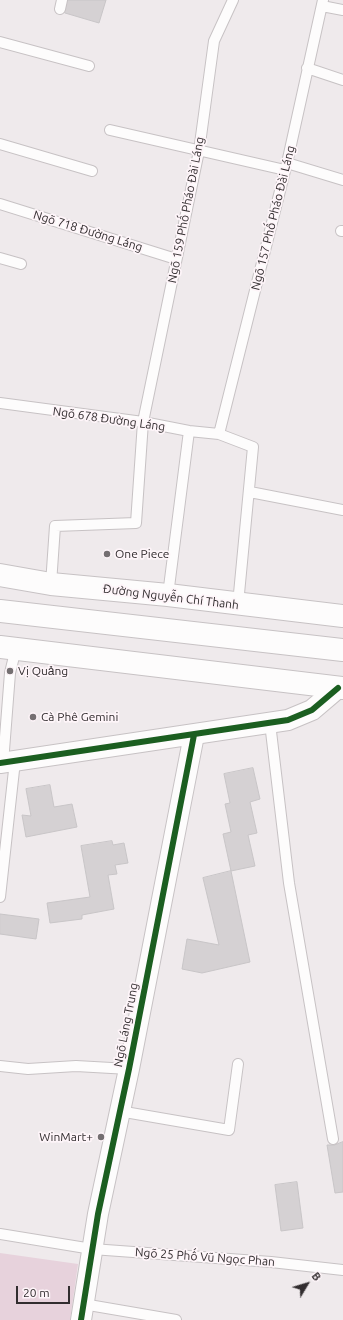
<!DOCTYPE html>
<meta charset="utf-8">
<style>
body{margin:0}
#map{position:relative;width:343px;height:1320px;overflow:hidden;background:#efeaec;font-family:Ubuntu,sans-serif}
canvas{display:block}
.north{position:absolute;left:287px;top:1264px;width:40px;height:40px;-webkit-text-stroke:3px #fef5f9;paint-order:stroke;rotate:52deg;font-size:11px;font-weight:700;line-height:16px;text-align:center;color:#322d2f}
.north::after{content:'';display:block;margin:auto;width:14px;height:18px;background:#322d2f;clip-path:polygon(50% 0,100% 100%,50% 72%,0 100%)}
.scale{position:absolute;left:16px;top:1286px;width:54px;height:18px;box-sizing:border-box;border:2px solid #322d2f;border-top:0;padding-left:5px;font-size:12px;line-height:14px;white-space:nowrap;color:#322d2f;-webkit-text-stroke:3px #fef5f9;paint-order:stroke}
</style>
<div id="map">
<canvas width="343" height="1320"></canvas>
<div class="north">B</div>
<div class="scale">20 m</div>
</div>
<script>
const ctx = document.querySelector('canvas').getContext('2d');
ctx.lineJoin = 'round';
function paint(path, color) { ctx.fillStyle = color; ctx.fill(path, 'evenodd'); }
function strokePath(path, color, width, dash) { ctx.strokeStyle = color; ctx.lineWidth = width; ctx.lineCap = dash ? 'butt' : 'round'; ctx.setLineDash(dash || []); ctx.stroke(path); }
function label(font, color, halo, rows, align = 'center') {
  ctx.font = font + ' Ubuntu,sans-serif'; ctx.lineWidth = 3.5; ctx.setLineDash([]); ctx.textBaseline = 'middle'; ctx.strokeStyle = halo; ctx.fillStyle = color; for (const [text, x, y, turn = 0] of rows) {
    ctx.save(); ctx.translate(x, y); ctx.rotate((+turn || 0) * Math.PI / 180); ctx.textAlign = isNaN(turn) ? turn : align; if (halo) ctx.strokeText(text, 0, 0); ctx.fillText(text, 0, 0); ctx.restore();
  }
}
paint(new Path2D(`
 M0,1253l78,11 -8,56h-70z`), '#e7d2dc');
const building = new Path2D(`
 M68,0h38l-7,23 -34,-10z
 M253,768l7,31 -10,3 7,31 -9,2 7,31 -24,5 -8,-37 8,-2 -6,-28 5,-1 -6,-29z
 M50,785l4,22 18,-3 5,23 -51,10 -4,-22 9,1 -5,-27z
 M112,841l1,4 11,-2 4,20 -13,2 2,9 -9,1 6,34 -32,6v4l-32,4 -3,-20 43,-6 -9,-51z
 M231,871l19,91 -48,11 -20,-4 5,-30 32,6 -16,-67z
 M0,914l39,5 -3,20 -36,-5z
 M343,1142v50l-8,1 -8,-48h7z
 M297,1182l6,46 -22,3 -6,-46z`);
paint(building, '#d5d1d3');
strokePath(building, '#c8c5c7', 1);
const service = new Path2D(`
 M322,6l21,4
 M60,9l2,-9
 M0,42l89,24
 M307,68l36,12
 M110,130l175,40
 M0,144l92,27
 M287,163l56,17
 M0,204l176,55
 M341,231h2
 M0,258l21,6
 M0,403l143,19 46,9 30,3 34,13 -15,157
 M219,434l68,-271 36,-163
 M250,492l93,18
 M51,584l4,-58 81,-3 7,-101 56,-271 15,-110 19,-41
 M168,595l21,-164
 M270,723l19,160 44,256
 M3,763l7,-90 6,-25
 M0,897l15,-136
 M0,1066l28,3 48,-3 53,3
 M119,1111l110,19 9,-66
 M0,1234l92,15 179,13 72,8
 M83,1304l93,16`);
const minor = new Path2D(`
 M0,763l288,-43 24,-10 26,-22
 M81,1320l17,-106 31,-145 65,-334`);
const primary = new Path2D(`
 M0,575l51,9 117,11 175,21
 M0,611l343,39
 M0,647l343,41`);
strokePath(service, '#c7c2c4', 12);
strokePath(minor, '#c7c2c4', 22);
strokePath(primary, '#c7c2c4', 24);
strokePath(service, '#fdfcfc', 10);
strokePath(minor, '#fdfcfc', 20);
strokePath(primary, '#fdfcfc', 22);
strokePath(new Path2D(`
 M0,763l288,-43 24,-10 26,-22
 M81,1320l17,-106 31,-145 65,-334`), '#1b5e20', 6);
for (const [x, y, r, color] of [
 [107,554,4,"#746f71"],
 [10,671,4,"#746f71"],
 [33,717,4,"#746f71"],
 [101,1137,4,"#746f71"]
]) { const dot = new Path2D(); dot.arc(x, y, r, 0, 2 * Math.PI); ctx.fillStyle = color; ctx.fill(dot); strokePath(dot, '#fef5f9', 1.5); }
label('12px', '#322d2f', '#fef5f9', [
 ["Ngõ 159 Phố Pháo Đài Láng",186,210,-79],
 ["Ngõ 157 Phố Pháo Đài Láng",273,218,-76],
 ["Ngõ 718 Đường Láng",88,231,17],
 ["Ngõ 678 Đường Láng",109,419,8],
 ["Đường Nguyễn Chí Thanh",171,597,7],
 ["Ngõ Láng Trung",126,1025,-79],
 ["Ngõ 25 Phố Vũ Ngọc Phan",205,1257,4]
]);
label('12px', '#322d2f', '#fef5f9', [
 ["One Piece",115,554],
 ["Vị Quảng",18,671],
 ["Cà Phê Gemini",41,717],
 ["WinMart+",93,1137,"right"]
], 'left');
</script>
